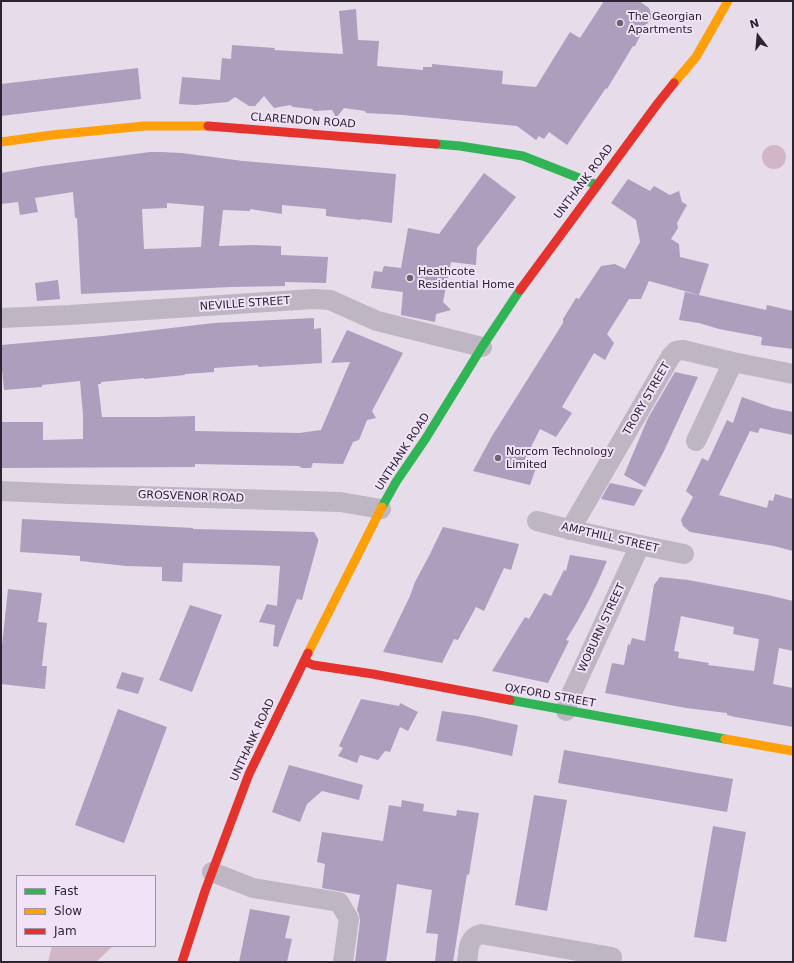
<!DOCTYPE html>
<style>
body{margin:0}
#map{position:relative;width:794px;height:963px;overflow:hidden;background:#e6dcea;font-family:"DejaVu Sans",sans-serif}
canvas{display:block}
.frame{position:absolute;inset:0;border:2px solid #2b2532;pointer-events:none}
.legend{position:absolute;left:16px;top:875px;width:140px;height:72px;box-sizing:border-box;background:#f2e2f8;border:1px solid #a296a9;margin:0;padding:5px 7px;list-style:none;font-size:12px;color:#2b2532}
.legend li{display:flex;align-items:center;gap:8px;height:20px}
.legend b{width:20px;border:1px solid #a296a9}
.north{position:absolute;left:738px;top:16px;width:40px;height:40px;-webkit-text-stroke:3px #f2e2f8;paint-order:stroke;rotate:344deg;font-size:11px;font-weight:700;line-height:16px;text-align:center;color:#2b2532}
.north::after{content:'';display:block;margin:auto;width:14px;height:18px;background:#2b2532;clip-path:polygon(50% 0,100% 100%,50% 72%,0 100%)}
</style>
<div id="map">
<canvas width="794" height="963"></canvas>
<div class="frame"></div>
<ul class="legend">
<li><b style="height:5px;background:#30b455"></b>Fast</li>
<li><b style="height:5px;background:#ff9f0a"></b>Slow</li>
<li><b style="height:5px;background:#e5322d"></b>Jam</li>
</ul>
<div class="north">N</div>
</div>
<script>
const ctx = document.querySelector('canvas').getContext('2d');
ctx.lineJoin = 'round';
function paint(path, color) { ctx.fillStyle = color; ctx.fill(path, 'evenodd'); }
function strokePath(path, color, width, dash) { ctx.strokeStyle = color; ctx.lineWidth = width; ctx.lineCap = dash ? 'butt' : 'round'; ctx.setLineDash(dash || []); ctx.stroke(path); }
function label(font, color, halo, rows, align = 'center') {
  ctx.font = font + ' "DejaVu Sans",sans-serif'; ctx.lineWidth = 4; ctx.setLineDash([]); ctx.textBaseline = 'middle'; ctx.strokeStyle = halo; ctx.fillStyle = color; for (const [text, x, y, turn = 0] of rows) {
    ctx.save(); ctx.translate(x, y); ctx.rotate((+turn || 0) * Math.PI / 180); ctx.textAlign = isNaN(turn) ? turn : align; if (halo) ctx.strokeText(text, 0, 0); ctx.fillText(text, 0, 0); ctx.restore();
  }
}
paint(new Path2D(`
 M762 157a12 12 0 1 1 24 0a12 12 0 1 1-24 0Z
 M52,946h61l-17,16h-48z`), '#d0b6c7');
paint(new Path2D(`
 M604,1h35l10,7 3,9 -5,7h-1l-11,22h-2l-26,43 -1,-1 -39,57 -18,-13 -5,7 -5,-3 -3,4 -19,-14 -114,-11 -37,-2 -1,-2 -21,-3 -8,10 -4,-8 -18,1 -2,-2 -19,-2 -3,-2 -16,3 -10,-12 -9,10h-6l-14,-9 -7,5 -33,3 -16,-1 3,-27 38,3 2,-22 9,1 1,-14 43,3 -1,2 69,4 -4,-43 17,-2 2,31 21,1 -2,25 46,4v-3h9v-3l71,7 -1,13 34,3 34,-55 10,6z
 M138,68l3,31 -140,17v-32z
 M150,152h11l21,1 61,8 153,13 -4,49 -31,-4v1l-35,-4v-7l-44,-4v9l-32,-5v2l-27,-1 -4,36 34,-1 28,1v9l47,2 -2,26 -41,-1v4l-54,1 -150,7 -4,-76h-2l-2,-26 -38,6 3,14 -18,3 -2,-13 -17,2v-31l42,-7zM167,203l37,3 -3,41 -57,2 -2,-40 25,-1z
 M484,173l32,24 -39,51 -1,17 -25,-3 -8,40 8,8 -15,4 -1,8 -34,-7 2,-23 -32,-4 3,-17 8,1 2,-6 17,2 7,-40 31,6z
 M628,179l22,12 4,-5 16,9 9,-4 3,11 5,3 -10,18 1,5 -7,11 8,5 1,13 29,7 -10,31 -50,-14 -8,18h-12l-22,35 7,9 -9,17 -11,-7 -32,54 10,6 -16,24 -16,-8 -18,36 14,3 -6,17 -57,-14 19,-35 71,-113v-4l13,-21 3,1 22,-33 14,-2 10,5 15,-27 -4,-22 -25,-17z
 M58,280l2,19 -23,2 -2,-18z
 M685,292l81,18 1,-5 26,6v38l-32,-4 1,-8 -43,-8 -20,-6 -20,-3z
 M314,318v11l7,-1 1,35 -64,4v-2l-44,3v4l-29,2v1l-41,4v-1l-43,4v2h-3l4,33h57l36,-1v15l104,2 22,-3 29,-68 -19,1 16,-33 56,23 -31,58 4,7 -9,2 -8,20 -6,2 -10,22 -30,-1 -2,5h-9l-3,-2 -104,-2v3l-194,1v-46h42v18l40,-1v-24l-3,-34 -38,4v2l-38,3 -3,-31v-14l102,-9 111,-13z
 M675,372l23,5 -34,74 -19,36 -21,-12 24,-57z
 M742,397l31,11 20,4v23l-33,-7 -2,5 -8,-2 -31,64 48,13 2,-8 4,1 2,-7 18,5v52l-19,-5 -84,-14 -7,-6 -2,-6 12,-23 -7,-6 16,-33 6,3 19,-41 6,3z
 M610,483l33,7 -9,16 -33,-7z
 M22,519l171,9v1l121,3 4,7v3l-16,58 -5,-1 -19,48 -5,-1 2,-21 -16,-3 8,-18 10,2 3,-40 -20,-1 -77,-2 -1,19 -20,-1v-14l-36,-1 -46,-5v-5l-60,-4z
 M443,527l76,17 -8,26 -7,-2 -20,43 -8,-4 -18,33 -4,-1 -12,24 -59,-11 27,-56 5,-14 14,-26z
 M570,555l37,6 -10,23 -10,20 -10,18 -11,18 3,1 -21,42 -56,-12 33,-54 4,2 15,-26 7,3 13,-26 2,1z
 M660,577l28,3 80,15 25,6v50l-14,-3 -6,36 20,4v39l-58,-10 -8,-2v-2l-41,-5 -81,-15 7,-30 12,2 4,-21 2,1 2,-7 13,3 9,-56zM681,616l53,11 -1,7 26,5 -5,32 -46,-6 1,-2 -31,-5 1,-6 -5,-1z
 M8,589l34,4 -4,29 9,1 -5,43h5l-2,23 -44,-5v-29z
 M190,605l32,10 -30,77 -33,-12z
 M122,672l22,6 -6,16 -22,-6z
 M361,699l38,7 1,-3 18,9 -10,19 -8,-4 -10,25 -5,-1 -7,9 -18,-5 -3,8 -19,-7 5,-8 -4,-2z
 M118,709l49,18 -43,116 -49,-18z
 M442,711l35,5 41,9 -6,31 -47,-10 -29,-5z
 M564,750l169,29 -6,33 -169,-29z
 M289,765l74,20 -4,15 -37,-9 -15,13 -7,18 -28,-10z
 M534,795l33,5 -20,111 -32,-6z
 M402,800l22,4 -1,7 33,5 1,-6 22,3 -10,62 -2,-1 -14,88h-18l3,-28 -12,-1 6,-43 -35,-6 -11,78h-31l5,-41 -1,-7 -2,-4 3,-15 -38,-7 3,-24 -8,-2 5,-30 61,9 6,-36 12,2z
 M713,826l33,6 -20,110 -32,-5z
 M250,909l40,7 -5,22 7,1 -5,23h-48z`), '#ad9ebd');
strokePath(new Path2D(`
 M1,318l69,-3 243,-16 17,1 47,21 105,26
 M696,441l37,-79
 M1,491l69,3 270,8 41,7
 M537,521c48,13 97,23 147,33
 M570,530l101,-174 5,-5 7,-1 50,12 60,12
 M566,711l2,-10 72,-156
 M212,872l41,16 86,14 10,17 -6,43
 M467,962c2,-12 0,-24 14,-28l131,23`), '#beb6c2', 20);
strokePath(new Path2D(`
 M436,144l24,2 63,10 74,29
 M382,507l14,-25 30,-44 56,-91 38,-57
 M510,700l215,39`), '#30b455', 9);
strokePath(new Path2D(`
 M674,83l22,-26 32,-56
 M1,142l51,-7 92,-9h64
 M308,653l74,-146
 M725,739l68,12`), '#ff9f0a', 9);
strokePath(new Path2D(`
 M208,126l228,18
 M520,290l138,-187 16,-20
 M304,661l9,4 60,9 137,26
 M182,962l23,-71 44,-117 59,-121`), '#e5322d', 9);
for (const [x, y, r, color] of [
 [620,23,4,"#6c6572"],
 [410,278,4,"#6c6572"],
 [498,458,4,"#6c6572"]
]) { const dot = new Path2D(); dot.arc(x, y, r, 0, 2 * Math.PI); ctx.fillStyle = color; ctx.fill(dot); strokePath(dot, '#f2e2f8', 1.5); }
label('11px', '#2b2532', '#f2e2f8', [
 ["The Georgian",628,17],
 ["Apartments",628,30],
 ["Heathcote",418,272],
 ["Residential Home",418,285],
 ["Norcom Technology",506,452],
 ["Limited",506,465]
], 'left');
label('11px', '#2b2532', '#f2e2f8', [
 ["CLARENDON ROAD",303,121,4],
 ["UNTHANK ROAD",584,182,-53],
 ["NEVILLE STREET",245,304,-4],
 ["TRORY STREET",647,399,-60],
 ["UNTHANK ROAD",403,452,-57],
 ["GROSVENOR ROAD",191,497,2],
 ["AMPTHILL STREET",610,538,13],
 ["WOBURN STREET",602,628,-65],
 ["OXFORD STREET",550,696,10],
 ["UNTHANK ROAD",253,740,-65]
]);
</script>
